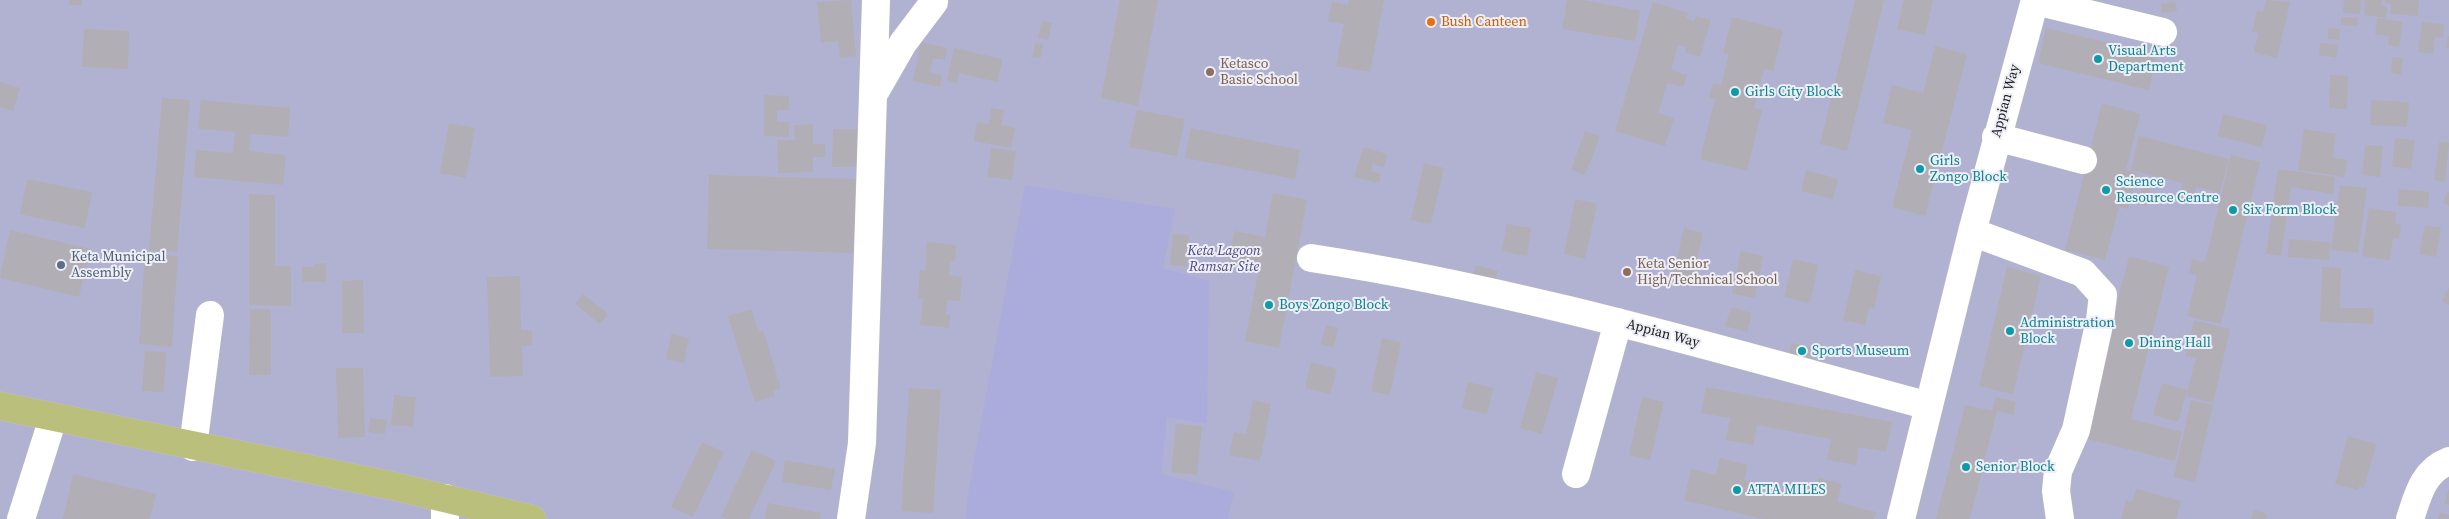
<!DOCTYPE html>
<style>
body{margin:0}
canvas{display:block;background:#e1e1e9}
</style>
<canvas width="2449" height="519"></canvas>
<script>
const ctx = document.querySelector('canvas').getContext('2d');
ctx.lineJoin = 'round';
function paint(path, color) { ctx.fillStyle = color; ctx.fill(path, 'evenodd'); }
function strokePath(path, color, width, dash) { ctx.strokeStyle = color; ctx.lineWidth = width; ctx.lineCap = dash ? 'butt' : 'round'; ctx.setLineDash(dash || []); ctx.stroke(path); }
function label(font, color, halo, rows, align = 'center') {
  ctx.font = font + ' "Source Serif 4",serif'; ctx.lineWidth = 4; ctx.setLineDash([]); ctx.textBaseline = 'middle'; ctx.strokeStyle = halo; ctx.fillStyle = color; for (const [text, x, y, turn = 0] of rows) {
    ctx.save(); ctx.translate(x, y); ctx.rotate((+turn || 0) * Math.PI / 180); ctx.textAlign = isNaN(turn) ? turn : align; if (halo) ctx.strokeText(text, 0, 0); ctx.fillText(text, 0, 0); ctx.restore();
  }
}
paint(new Path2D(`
 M0,0h2449v519h-2449z`), '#b1b2d1');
paint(new Path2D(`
 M1025,185l150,24 -12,59 46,13 -2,143 -40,-7 -6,57 73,18 -6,27h-262l2,-26z`), '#abacdb');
paint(new Path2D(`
 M69,0h13v5h-13z
 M851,0l5,56 -16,2 -2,-17 -17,2 -4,-41z
 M1120,0h38l-20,106 -37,-8z
 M1349,0h35l-14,72 -34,-6 8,-42 -16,-3 4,-19 16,3z
 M1567,0h17l56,11 -5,30 -73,-12z
 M1855,0h29l-37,151 -27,-7z
 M1904,0h29l-8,35 -28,-6z
 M2266,0l24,2 -13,56 -23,-6 4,-19 -6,-1 5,-21 6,1z
 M2344,0h17l-1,14 -17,-1z
 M2365,0h17l-1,6 6,1 -1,11 -22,-3z
 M2385,0h34l-1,16 -28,-2 1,-10 -6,-1z
 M1653,2l35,11 -2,5 8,3 2,-5 15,4 -11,37 -15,-5 1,-5 -8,-2 -7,25 16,5 -4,12 -16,-4 -9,30 16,5 -9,28 -50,-15z
 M2175,2l2,9 -15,2 -1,-9z
 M1732,17l51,13 -10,41 -9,-2 -10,39 8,2 -15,61 -47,-12 15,-60 -6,-1 4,-15 8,2 8,-30 -6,-2z
 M2341,17l17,1 -1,8 -16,-1z
 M2377,18l26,4 -4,25 -11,-2 1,-9 -14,-2z
 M1042,21l10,2 -4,17 -10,-2z
 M2422,22l22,2 -1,14 -8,-1 -2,17 -15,-2z
 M2046,28l111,26 -8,36 -111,-27z
 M2328,28l12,1 -1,11 -11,-1z
 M84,29l45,2 -1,38 -46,-2z
 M2448,36h1v12h-3z
 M921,42l26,6 -2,12 -12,-2 -3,14 12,3 -2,12 -27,-6z
 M1035,43l8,1 -2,14 -9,-1z
 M2320,43l18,2 -2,13 -17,-3z
 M1935,46l32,8 -42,162 -33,-9 20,-77 -29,-7 9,-38 31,8z
 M954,48l48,11 -4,23 -39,-9 -2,10 -10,-3z
 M2392,57l11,1 -2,17 -10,-2z
 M2330,75l18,1 -1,33 -18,-1z
 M0,82l20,6 -7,23 -13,-4z
 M764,95l25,1v14h-12v12h12v15l-25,-1z
 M162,98l28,2 -13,152 -28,-2z
 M201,100l89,8 -2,29 -37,-3 -2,17 37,4 -3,30 -89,-8 2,-27 37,3 2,-21 -37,-3z
 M2371,100l38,2 -2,25 -37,-2z
 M2102,103l38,11 -14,56 11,3 -9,36 -9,-3 -14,54 -40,-10z
 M991,108l13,2 -3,15 14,3 -4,20 -37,-7 3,-19 12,2z
 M1137,110l48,9 -8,37 -48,-9z
 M2223,114l44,11 -5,22 -44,-11z
 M449,123l26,5 -9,50 -26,-5z
 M813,124v20h12v13h-12v15l-35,1 -1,-33h18l-1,-15z
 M1191,128l109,22 -5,29 -110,-21z
 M833,129h27l-1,38h-27z
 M2304,129l32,5 -3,24 14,2 -3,17 -46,-7z
 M1585,131l15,5 -15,39 -14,-5z
 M2139,136l90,23 -9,34 -24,-6 -4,17 -14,-3 5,-18 -52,-13z
 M2395,138l20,2 -4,29 -19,-2z
 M2439,142l10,1 -4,39 -11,-2z
 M2365,145l18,1 -3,31 -18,-2z
 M1363,147l24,7 -3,13 -11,-3 -2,7 10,3 -2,9 -25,-6z
 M991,148l25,3 -4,29 -25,-3z
 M2231,155l29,7 -39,162 -34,-8 10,-41 -8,-2 3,-14 13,3z
 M1424,163l20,5 -13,56 -20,-4z
 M2278,169l57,8 -2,17 -42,-7 -10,69 -15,-2z
 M1806,170l32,9 -5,20 -32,-8z
 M709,175l151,4 -1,74 -152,-4z
 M2145,177l8,2 -7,27 -8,-2z
 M27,179l65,13 -7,36 -65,-14z
 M2340,185l27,3 -9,65 -27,-3z
 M2399,189l30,3 -1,16 -30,-2z
 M2447,192h2v14l-6,-3z
 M1273,193l34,7 -28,148 -34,-7 14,-73 -30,-6 5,-31 31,6z
 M249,194l26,1v71h16v40l-42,-1z
 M1575,199l22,5 -12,55 -21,-5z
 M2369,208l27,4 -1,12 6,1 -2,14 -6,-1 -3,22 -28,-4z
 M1507,224l24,4 -4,28 -25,-5z
 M2425,225l16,3 -5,29 -17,-3z
 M1684,228l19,5 -12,53 -19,-5z
 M10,230l80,19 -11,48 -79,-19z
 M1173,234l16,1 -2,31 -17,-1z
 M2289,239l41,3 -1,18 -41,-3z
 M927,242l29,3 -1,16h-5l-1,14 13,2 -2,24 -13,-1 -1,15h4l-1,13 -29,-3 3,-26 -5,-1 2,-28 5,1z
 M1741,251l22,5 -8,42 -23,-4z
 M145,254l33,2 -6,91 -33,-3z
 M2129,256l40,11 -38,152 51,13 -7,29 -92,-23z
 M1793,259l25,6 -8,38 -26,-6z
 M326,263v19h-24v-15h13l-1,-3z
 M1476,265l22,6 -4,15 -22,-6z
 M2007,267l34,9 -28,118 -34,-8z
 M2322,267l19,1 -1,40h34l-1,16 -53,-2z
 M1855,270l26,6 -7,33 -5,-1 -4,17 -22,-5z
 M520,276l1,54h11v15l-10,1 1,30 -33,1 -3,-100z
 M363,280l1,53h-22v-52z
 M2449,287v18l-7,-4z
 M583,294l25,20 -8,10 -25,-20z
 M1731,307l21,6 -5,19 -22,-6z
 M250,309h21v66h-22z
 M751,309l8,23 4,-2 18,59 -8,2 2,5 -20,6 -27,-86z
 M2194,320l36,9 -17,74 -27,-7 10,-38 -11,-2z
 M1326,325l12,3 -4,19 -13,-2z
 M671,334l18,4 -5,25 -18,-4z
 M1382,338l19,4 -11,53 -19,-4z
 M1792,343l23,5 -3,12 -23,-6z
 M145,351l21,1 -2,40 -22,-1z
 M1311,362l26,7 -7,25 -25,-6z
 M336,368h27l2,69 -27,1z
 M1536,372l22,6 -16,56 -22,-6z
 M1468,382l25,6 -6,26 -25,-6z
 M2162,383l25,7 -9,32 -25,-7z
 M1706,387l186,35 -6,30 -27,-5 -3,18 -29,-5 4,-21 -74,-14 -4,20 -27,-5 4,-22 -29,-5z
 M909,388l32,2 -8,123 -32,-2z
 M394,395l22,2 -3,30 -22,-2z
 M1642,397l22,5 -14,58 -21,-5z
 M1996,397l20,5 -3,13 -16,-4 -27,108h-34l29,-114 27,6z
 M1253,400l18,4 -11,57 -31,-6 5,-23 12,2z
 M2191,400l22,5 -18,77 -21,-5z
 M370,418l17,2 -2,14 -17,-2z
 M1176,424l26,2 -5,49 -26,-3z
 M2348,436l28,8 -12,44 -5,-2 -1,4 -23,-6z
 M702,442l22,10 -31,65 -22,-10z
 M752,450l24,11 -27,58h-23l-5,-3z
 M1720,458l28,7 -4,15 71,17 4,-19 23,6 -5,18 39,10 -2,7h-111l-79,-19 7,-31 25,6z
 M785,460l50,9 -4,21 -49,-8z
 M73,474l83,20 -6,25h-87z
 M2136,489l45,12 -5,18h-55l5,-19 7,2z
 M2449,489v16l-5,-2z
 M768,503l53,10 -1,6h-55z
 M2254,510l13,4 -1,5h-15z
 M2440,513l9,2v4h-11z`), '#b2aeb5');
const minor = new Path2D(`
 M2035,1l128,31
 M876,90l27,-47 31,-41
 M1996,137l87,23
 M1972,232l111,41 20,22 -3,25 -24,110 -18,41 -2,20 4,28
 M1311,258c210,32 413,93 618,148
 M193,447l17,-132
 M1576,474l42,-152
 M21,519l32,-101
 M445,519v-21
 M851,519l11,-76 14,-443
 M1901,519l71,-287 63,-232
 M2410,519c8,-24 13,-48 39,-58`);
const major = new Path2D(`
 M0,406l393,80 139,33`);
strokePath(minor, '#b8b8c0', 29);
strokePath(major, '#bfbfc0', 29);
strokePath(minor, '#fff', 28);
strokePath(major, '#babf7b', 28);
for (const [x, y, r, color] of [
 [1431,22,5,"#e8710a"],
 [2098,59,5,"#0f9aa8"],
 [1210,72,5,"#8d6e63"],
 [1735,92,5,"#0f9aa8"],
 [1920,169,5,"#0f9aa8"],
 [2106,190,5,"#0f9aa8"],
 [2233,210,5,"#0f9aa8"],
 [61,265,5,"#5c6f8a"],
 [1627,272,5,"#8d6e63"],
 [1269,305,5,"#0f9aa8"],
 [2010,331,5,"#0f9aa8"],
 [2129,343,5,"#0f9aa8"],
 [1802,351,5,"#0f9aa8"],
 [1966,467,5,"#0f9aa8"],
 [1737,490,5,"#0f9aa8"]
]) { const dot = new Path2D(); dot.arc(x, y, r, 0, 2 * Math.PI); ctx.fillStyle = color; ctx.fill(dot); strokePath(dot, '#eeeff6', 2); }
label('14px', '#c56008', '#eeeff6', [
 ["Bush Canteen",1441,22]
], 'left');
label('14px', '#0d838f', '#eeeff6', [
 ["Visual Arts",2108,51],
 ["Department",2108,67],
 ["Girls City Block",1745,92],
 ["Girls",1930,161],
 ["Zongo Block",1930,177],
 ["Science",2116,182],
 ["Resource Centre",2116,198],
 ["Six Form Block",2243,210],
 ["Boys Zongo Block",1279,305],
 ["Administration",2020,323],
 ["Block",2020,339],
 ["Dining Hall",2139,343],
 ["Sports Museum",1812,351],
 ["Senior Block",1976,467],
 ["ATTA MILES",1747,490]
], 'left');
label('14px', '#785e54', '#eeeff6', [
 ["Ketasco",1220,64],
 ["Basic School",1220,80],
 ["Keta Senior",1637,264],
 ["High/Technical School",1637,280]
], 'left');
label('14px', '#1b1b1e', '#eeeff6', [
 ["Appian Way",2006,101,-75],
 ["Appian Way",1663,334,15]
]);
label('italic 14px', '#4a4682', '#eeeff6', [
 ["Keta Lagoon",1224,251],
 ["Ramsar Site",1224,267]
]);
label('14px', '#4e5e75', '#eeeff6', [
 ["Keta Municipal",71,257],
 ["Assembly",71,273]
], 'left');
</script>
